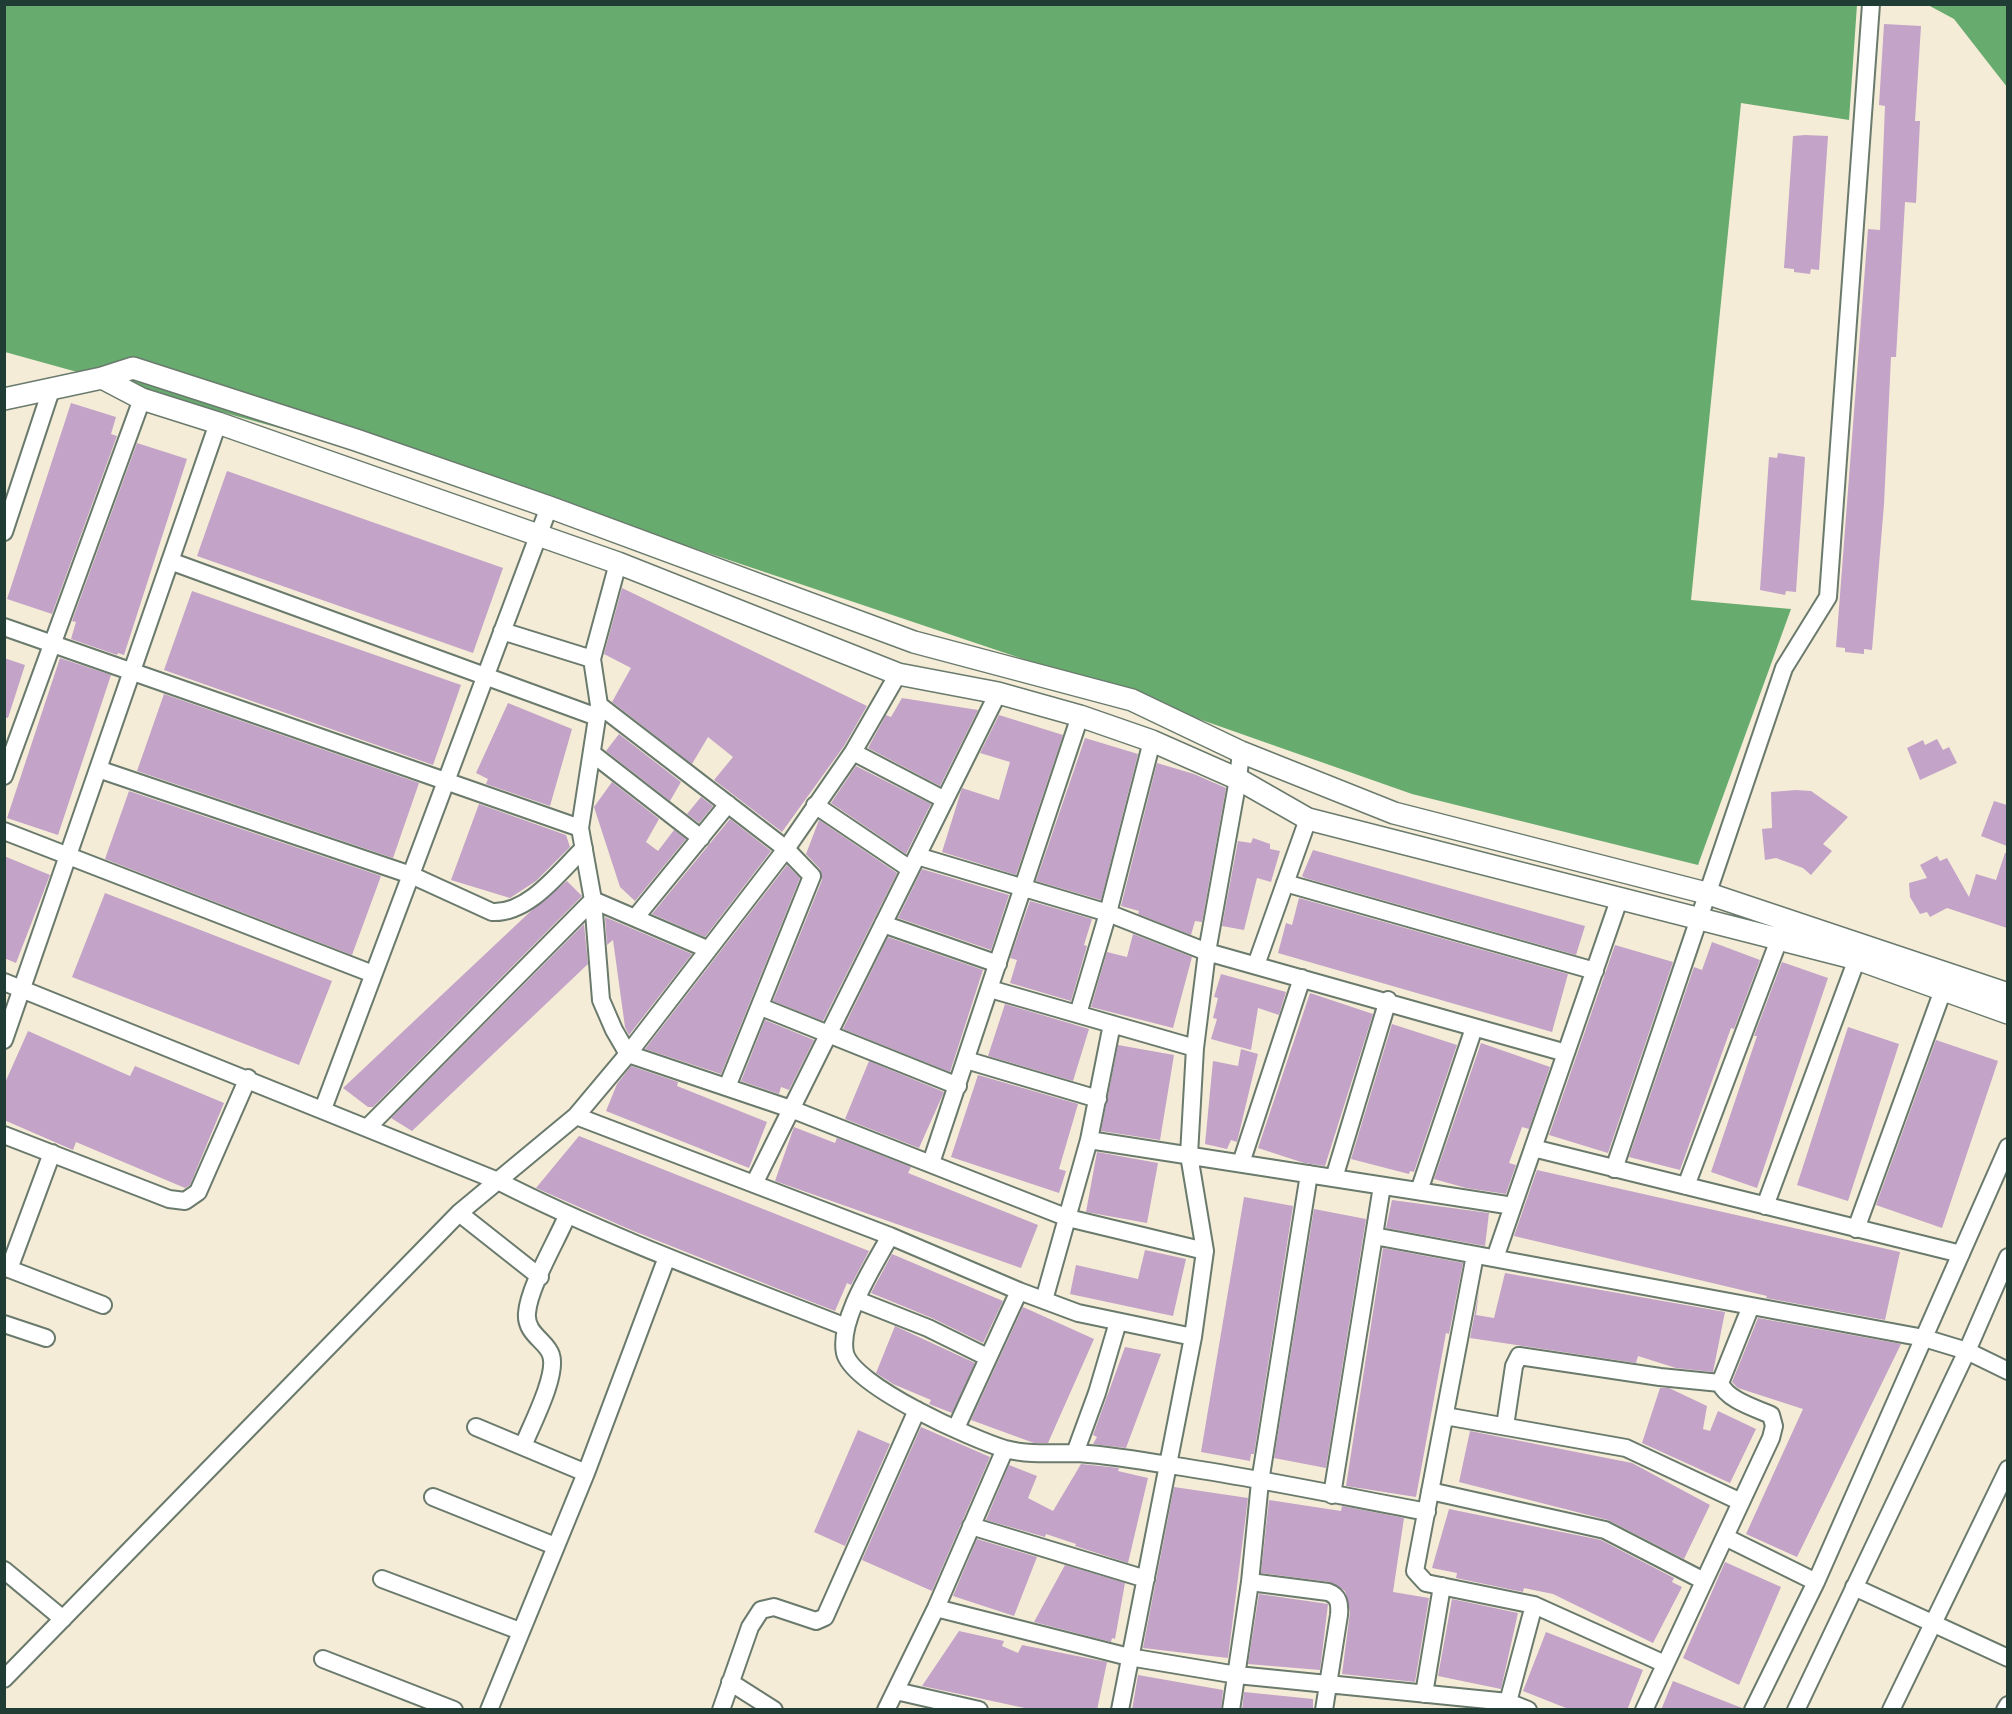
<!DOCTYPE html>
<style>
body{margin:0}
#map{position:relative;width:2012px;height:1714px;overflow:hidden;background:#f4ecd7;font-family:"IM FELL English",serif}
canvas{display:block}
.frame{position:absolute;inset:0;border:6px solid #1f3d34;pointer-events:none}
</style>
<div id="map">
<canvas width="2012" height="1714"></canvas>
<div class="frame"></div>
</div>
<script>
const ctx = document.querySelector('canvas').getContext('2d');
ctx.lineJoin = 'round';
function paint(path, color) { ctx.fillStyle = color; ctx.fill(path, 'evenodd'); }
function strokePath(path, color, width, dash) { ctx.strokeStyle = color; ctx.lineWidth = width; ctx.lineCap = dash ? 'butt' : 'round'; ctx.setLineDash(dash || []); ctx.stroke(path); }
paint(new Path2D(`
 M4,5h1853l-8,115 -108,-17 -50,497 100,9 -93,256 -286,-71 -270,-95 -538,-181 -599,-166z
 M1928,5h79v82l-53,-68z`), '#68ab6f');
paint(new Path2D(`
 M1884,24l37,2 -6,95h5l-4,82 -11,-1 -9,155h-5l-7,147 -12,146 -8,-1v5l-19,-2v-4l-9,-1 32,-418 12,1 5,-124 -6,-1z
 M1805,135l23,1 -9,134 -8,-1 -1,5 -16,-2v-3l-10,-1 9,-132z
 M71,403l45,14 -5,17 6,2 -65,178 -45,-15z
 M137,443l50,16 -63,196 -6,-2 -1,2 -46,-16 5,-17 -4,-1z
 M1778,453l27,4 -9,135 -10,-1 -1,4 -25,-5 9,-133 8,1z
 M227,471l276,97 -30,85 -276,-97z
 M622,588l245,118 -23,40 -62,86 -68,-52 19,-23 -25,-20 -16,27 -80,-62 19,-34 -27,-14z
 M192,591l269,94 -28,80 -269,-95z
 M4,658l21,7 -17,53 -4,-1z
 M60,658l51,17 -53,160 -51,-17z
 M164,694l255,89 -26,75 -256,-87z
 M902,698l76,12 -38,76 -72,-38 18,-33 5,2z
 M508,703l64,26 -22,77 -64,-22 2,-5 -12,-6z
 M999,715l64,20 -47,140 -74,-23 20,-64 37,12 11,-38 -30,-9z
 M619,734l62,48 -11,19 -64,-50z
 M1085,738l53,16 -37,146 -65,-19z
 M1937,739l6,11 6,-3 8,16 -37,17 -13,-32 16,-8 2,5z
 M1157,763l37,11 32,14 -24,134 -7,-1 -4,14 -53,-21 1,-3 -18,-5z
 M856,766l75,38 -25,50 -75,-51z
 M612,782l47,37 -13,23 12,9 16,-21 12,9 -51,62 -15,-14 -26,-80z
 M1796,790l15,1 37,26 -25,27 9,7 -21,24 -8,-7 -27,-10 -11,2 -3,-31 10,-1 -1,-36z
 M129,791l252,85 -29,79 -247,-96z
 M701,797l12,9 -14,17 -12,-9z
 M1994,801l13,4v41l-26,-10z
 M479,804l87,31 4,12 -34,34 -26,17 -59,-18z
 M730,819l41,32 -66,86 -53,-23z
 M819,820l78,53 -74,148 -50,-20 49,-121 -2,-11 -14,-15z
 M1253,838l17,6v5l10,2 -9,31 -14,-4 -13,52 -22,-4 16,-85 13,2z
 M1313,850l272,76 -9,29 -271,-77 -3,-2z
 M2005,853h2v75l-60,-20 -17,9 -3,-5 -7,2 -10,-17 -1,-14 18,-5 -7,-13 17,-9 3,5 7,-3 22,39 7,-23 20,6z
 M4,856l46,19 -34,88 -12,-5z
 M787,865l13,13 -79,196 -76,-25z
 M922,869l87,26 -18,55 -93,-32z
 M567,881l15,15 -209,211h-5l-25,-19 189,-178z
 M105,893l227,88 -33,84 -227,-88z
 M1299,898l269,76 -16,58 -274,-79 8,-30 6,2z
 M1030,901l62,18 -8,26 3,1 -16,55 -61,-18 7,-23 -7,-2z
 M605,917l87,37 -63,81 -4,-8 -12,-87 -6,5z
 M584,924l4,40 -176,167 -21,-13z
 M1133,934l59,23 -19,71 -82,-21 16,-55 20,5z
 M888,937l95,33 -33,102 -107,-43z
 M1712,942l48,18 -26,69 -3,-1 -51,142 -51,-13 65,-190 8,3z
 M1615,945l58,17 -65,191 -59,-18z
 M1782,962l46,16 -71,210 -46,-16 46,-136h-3z
 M1221,974l65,18 -7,23 -21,-7 -7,42 -40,-11 6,-20 -4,-1 5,-20 -4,-1z
 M1310,993l63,21 -48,152 -21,-3 -46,-15z
 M1005,1004l84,25 -16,52 -85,-25z
 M765,1020l49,20 -25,50 -8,-3 -2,7 -38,-13z
 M1392,1024l65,21 -43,127 -4,-1 -1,3 -58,-15z
 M1848,1027l51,17 -51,157 -51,-16z
 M28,1031l102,45 5,-10 89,37 -34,82 -5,3 -109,-46 -3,8 -69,-30v-35z
 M1936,1040l62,21 -56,167 -66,-23z
 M1481,1043l69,24 -21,62 -7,-2 -13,36 7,2 -10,29 -40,-6 -32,-9z
 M1118,1045l56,10 -14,85 -59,-9z
 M1241,1049l17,5 -21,88 -6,-2 -4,9 -22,-5 8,-83 25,5z
 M869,1061l75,31 -25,56 -74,-29z
 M631,1066l47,16 -1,4 90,36 -18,46 -143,-57 11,-27z
 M978,1075l100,29 -19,65 7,2 -7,22 -108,-36z
 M794,1127l41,16 2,-5 74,29 -3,6 130,52 -17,43 -246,-87z
 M579,1136l290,115 -18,34 -4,-2 -12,28 -54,-21 -150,-60 -95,-42z
 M1097,1152l61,11 -11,60 -61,-11z
 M1537,1170l363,82 -15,68 -119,-22 1,-2 -253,-60z
 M1244,1197l49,9 -39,248h-3l-1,7 -49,-9z
 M1392,1200l97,13 -4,33 -99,-18z
 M1314,1209l52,10 -40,249 -52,-10z
 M1383,1248l80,15 -14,71 -3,-1 -30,164 -70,-11z
 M1145,1250l41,9 -13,57 -103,-22 6,-29 62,14z
 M892,1254l111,47 -20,42 -51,-25 -61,-25z
 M1505,1273l220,39 -12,60 -37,-4 -38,-12 -2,7 -166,-25 9,-47 -3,24 18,3z
 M1023,1307l71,32 -46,104h-14l-63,-23z
 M1758,1318l143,26 -104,213 -51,-23 57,-125 -65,-21 -6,-6z
 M895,1326l80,37 -23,50 -23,-9 2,-4 -38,-16 -17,-11z
 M1125,1347l36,7 -35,94 -33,-4 4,-7 -4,-2z
 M1660,1388h9l38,18 -4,23 7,2 8,-20 38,18 -26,54 -88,-40z
 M921,1427l69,30 -58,134 -70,-31z
 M858,1430l32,14 -45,102 -31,-14z
 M1470,1431l162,32 78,42 -26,54 -76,-39 -149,-38z
 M1081,1464l38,4 -1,3 30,7 -20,85 -53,-17 1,-2 -30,-10 -1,3 -59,-17 23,-55 28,11 -9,22 25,13z
 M1174,1487l74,11 -20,160 -85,-10z
 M1269,1500l72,11 1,-5 62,12 -11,74 36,6 -14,84 -73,-8 8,-62 -5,-21 -15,-9 -69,-9z
 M1449,1509l152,31 73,38 -2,4 10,5 -29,56 -100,-49 -29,-6 -1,4 -67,-14 1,-5 -25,-5z
 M977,1539l60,18 -23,59 -61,-20z
 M1725,1562l56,25 -42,98 -56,-27z
 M1065,1565l60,18 -10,56 -3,-1 -1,4 -77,-20z
 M1259,1594l69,10 -8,66 -72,-6z
 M1452,1599l66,14 -17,76 -63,-13z
 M959,1631l45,10 -2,5 16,7 4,-8 85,17 -10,48h-63l-112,-24z
 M1546,1632l97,38 -16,40h-56l-48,-19z
 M1138,1675l85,15 -2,20h-89z
 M1673,1681l69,27v2h-81z
 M1244,1692l69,7v11h-71z`), '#c3a3c7');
const minor = new Path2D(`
 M4,532l48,-145
 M170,561l427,156
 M4,627l576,201
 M502,631l90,28 7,46 -19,123 13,72 8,100 13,30 14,24 163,55 277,109 137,33
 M592,659l26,-96
 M599,705l187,144 26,27 -85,211
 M853,752l92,48
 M593,754l108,84
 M98,769l313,106 81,37c37,2 68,-41 92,-64
 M4,776l138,-377
 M815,805l95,64
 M4,831l369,143
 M917,856l191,57 99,39 359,101
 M1285,883l310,88
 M635,918l93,-114
 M883,924l115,40
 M1256,965l52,-146
 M4,982l494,199c112,57 231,100 348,146
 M990,989l205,59
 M761,1007l197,79
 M1078,1014l30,-101 44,-172
 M4,1040l214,-617
 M966,1060l132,39
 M323,1109l226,-602
 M576,1116l314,120 129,55 59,22 115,24
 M367,1128l226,-228 114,49
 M4,1135l165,64 16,2 13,-9 50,-114
 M1089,1140l424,66
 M1533,1148l428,106
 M931,1163l149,-447
 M1241,1163l61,-185
 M1614,1169l170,-501 44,-71 43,-593
 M1334,1178l54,-178
 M754,1184l244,-491
 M1686,1186l97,-257
 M1419,1191l55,-163
 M1765,1206l96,-258
 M459,1213l81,64
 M1856,1229l91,-250
 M890,1236c-15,28 -52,84 -45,117 8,33 127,86 160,96 23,6 45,4 68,4 31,1 64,7 95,12 86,12 173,31 259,47
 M1374,1236l550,102 43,13 41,20
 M1475,1255l-60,316 11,12 108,22 131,59
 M1495,1258l125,-361
 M4,1267l99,38
 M9,1269l43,-116
 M857,1300l71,28 59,29
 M1044,1300l45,-160 23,-116
 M4,1324l42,14
 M1445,1416l181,32 115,54
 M1505,1426l9,-60 5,-10 141,21 60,6
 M476,1427l110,46
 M956,1428l63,-137
 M523,1446c8,-20 35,-71 28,-91 -4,-14 -26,-21 -24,-42 2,-26 29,-71 40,-97
 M1075,1453l22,-60 21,-71
 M1430,1491l175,39 99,51
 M1332,1495l50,-309
 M433,1497l122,49
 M971,1526l175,53
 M1725,1537l91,45
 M4,1570l59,49
 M382,1579l138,52
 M1250,1582l78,10c11,4 12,12 11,23l-15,95
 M1854,1587l154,71
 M936,1608l193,49 108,18 271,27 20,8
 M323,1659l131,51
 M4,1679l455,-466 117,-97 52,-62 158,-205 67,-97 45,-78
 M730,1682l44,28
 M896,1691l83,19
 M1424,1694l18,-108
 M1508,1702l26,-97
 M489,1710l97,-237 81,-216
 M721,1710l29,-83 11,-17 13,-3 42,14 9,-4 92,-207
 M886,1710l50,-102 69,-159
 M1120,1710l73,-373 12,-86 -16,-96 6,-107 12,-96 31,-173 3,-27
 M1231,1710l19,-128 10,-100 49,-308
 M1644,1710l127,-272 3,-12 -3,-11c-16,-7 -44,-15 -51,-32l31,-77
 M1753,1710l63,-128 192,-435
 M1796,1710l171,-359 41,-94
 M1891,1710l117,-241
 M2005,1710l3,-5`);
const tertiary = new Path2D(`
 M102,378l40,21 76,24 400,140 280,111 100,19 82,23 72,25 86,38 70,40 549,140 151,54
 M4,399l98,-21 31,-10 223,72 193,67 365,135 218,58 109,52 153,61 312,80 302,101`);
strokePath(minor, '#6a7a6d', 20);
strokePath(tertiary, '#6a7a6d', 24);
strokePath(minor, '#fff', 16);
strokePath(tertiary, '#fff', 21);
</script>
